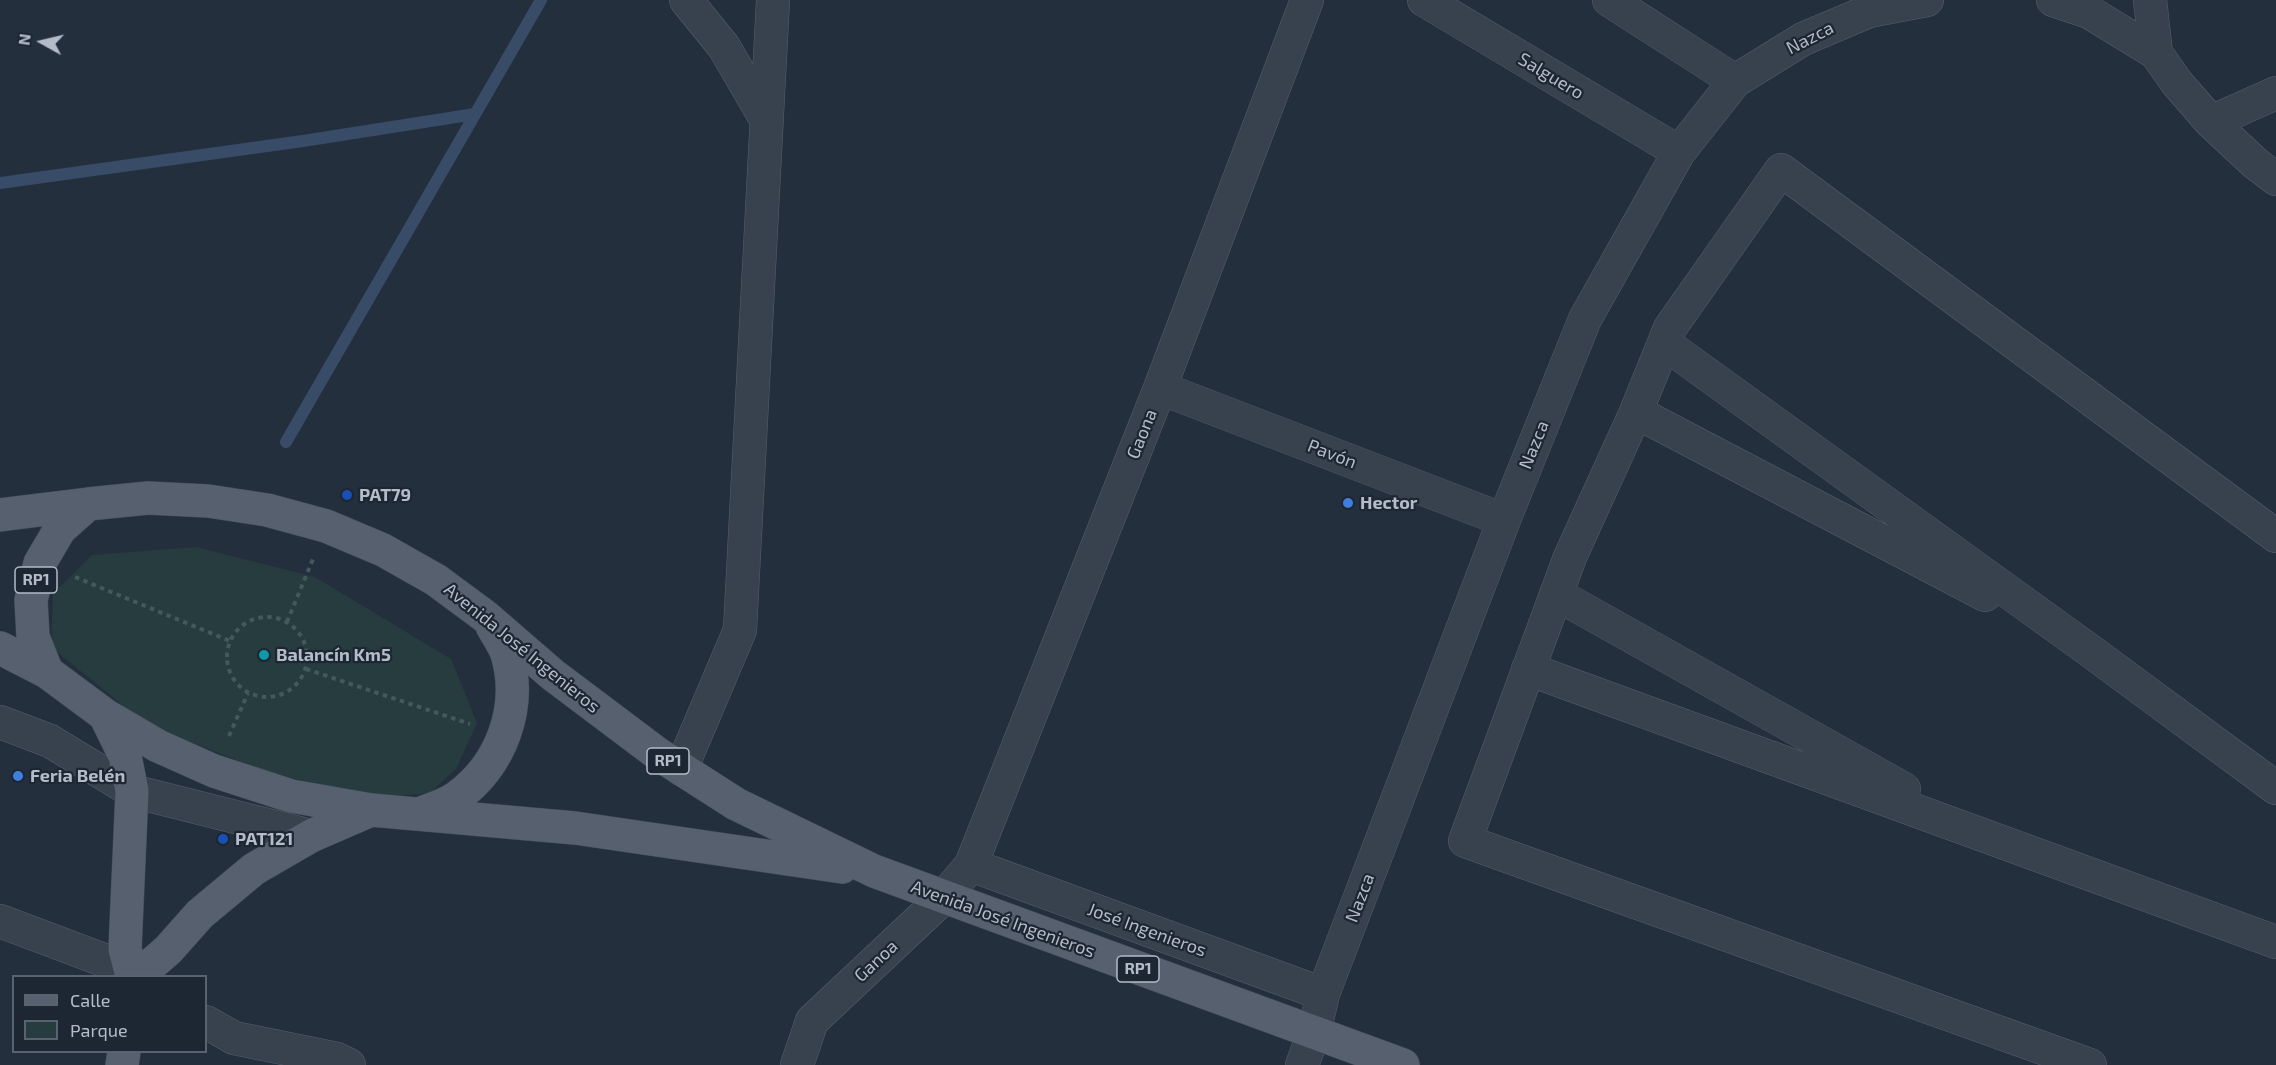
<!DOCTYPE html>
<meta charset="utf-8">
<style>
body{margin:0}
#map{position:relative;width:2276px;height:1065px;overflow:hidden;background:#242f3e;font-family:"Exo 2",sans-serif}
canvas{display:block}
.legend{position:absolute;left:12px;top:975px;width:195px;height:78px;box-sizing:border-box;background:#1d2633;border:2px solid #59626f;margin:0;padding:8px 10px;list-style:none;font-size:18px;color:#b4bcc9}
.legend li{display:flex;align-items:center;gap:12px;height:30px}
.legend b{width:30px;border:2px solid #59626f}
.north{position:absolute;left:12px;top:12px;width:60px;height:60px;-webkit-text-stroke:4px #1d2633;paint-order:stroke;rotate:278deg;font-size:16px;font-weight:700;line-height:24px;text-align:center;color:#b4bcc9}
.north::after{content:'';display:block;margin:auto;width:21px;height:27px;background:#b4bcc9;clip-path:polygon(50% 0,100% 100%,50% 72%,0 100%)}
</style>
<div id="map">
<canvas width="2276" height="1065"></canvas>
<ul class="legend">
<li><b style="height:8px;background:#56606e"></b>Calle</li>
<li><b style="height:16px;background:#263c3f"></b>Parque</li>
</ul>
<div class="north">N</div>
</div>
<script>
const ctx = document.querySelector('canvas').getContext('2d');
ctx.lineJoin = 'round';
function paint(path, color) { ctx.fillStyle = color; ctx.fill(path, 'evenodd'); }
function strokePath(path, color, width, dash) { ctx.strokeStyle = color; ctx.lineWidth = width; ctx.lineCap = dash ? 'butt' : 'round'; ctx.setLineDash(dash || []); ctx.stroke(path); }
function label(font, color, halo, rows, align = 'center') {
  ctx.font = font + ' "Exo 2",sans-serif'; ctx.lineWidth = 4.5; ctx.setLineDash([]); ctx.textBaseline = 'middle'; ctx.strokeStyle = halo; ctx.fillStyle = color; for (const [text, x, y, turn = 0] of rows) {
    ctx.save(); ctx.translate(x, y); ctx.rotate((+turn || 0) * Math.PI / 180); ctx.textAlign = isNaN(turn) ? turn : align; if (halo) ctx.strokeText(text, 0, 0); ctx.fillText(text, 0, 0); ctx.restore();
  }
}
paint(new Path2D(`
 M196,547l119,30 136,82 26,64 -21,46 -26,24 -54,5 -109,-26 -120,-47 -96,-78 2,-53 39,-39z`), '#263c3f');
strokePath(new Path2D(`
 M0,183l303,-42 172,-27
 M286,442l255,-442`), '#394c67', 12);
const minor = new Path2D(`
 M686,0l38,47 43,74
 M1424,0l255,152
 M1609,0l126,81
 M2053,0l36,12 67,41 21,30 34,39 44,41 21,16
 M2150,0l6,53
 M2211,122l65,-29
 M1664,343l425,307 187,138
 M1160,388l344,132
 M1636,412l349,183
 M1556,594l348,195
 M1528,669l748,273
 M0,722l50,19 82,50 179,45
 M681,769l59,-139 33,-630
 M971,865l352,129
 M0,921l101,38 26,17
 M206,1022l28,16 103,21 12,6
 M797,1065l15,-44 131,-123 28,-33 189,-477 147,-388
 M1302,1065l12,-32 9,-39 181,-474 81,-201 94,-167 56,-71 68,-42 66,-28 58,-11
 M2090,1065l-625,-224 105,-284 66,-145 34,-84 111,-158 495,366`);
const primary = new Path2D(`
 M0,515l88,-11 60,-6 60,3 59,9 59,16 57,24 53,30 50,37 67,58 105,79 78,50 138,67 529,194
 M0,648l47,24 58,43 53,31 56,25 77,25 80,14 204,18 267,39
 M47,672l-14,-35 -2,-37 9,-37 20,-34 28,-25
 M105,715l20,41 7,35 -7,158 7,27
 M419,814c12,-5 27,-9 38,-17 44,-32 66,-89 50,-143 -3,-9 -10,-19 -15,-28
 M138,976l30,-26 32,-36 54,-45 57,-33 60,-26
 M122,1065l2,-13`);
strokePath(minor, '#565f6c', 34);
strokePath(primary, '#414a57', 34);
strokePath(new Path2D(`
 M75,577l155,64
 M227 657a40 40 0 1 1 80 0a40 40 0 1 1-80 0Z
 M287,622l26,-63
 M306,669l164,55
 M229,736l19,-43`), '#44595c', 4, [4.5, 4.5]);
strokePath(minor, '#38414e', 33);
strokePath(primary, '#56606e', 33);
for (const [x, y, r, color] of [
 [347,495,6,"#1a4fb4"],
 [1348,503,6,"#3f7fe0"],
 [264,655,6,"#0f9aa8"],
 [18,776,6,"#3f7fe0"],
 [223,839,6,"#1a4fb4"]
]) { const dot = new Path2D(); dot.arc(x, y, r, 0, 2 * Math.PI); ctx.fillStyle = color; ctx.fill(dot); strokePath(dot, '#1d2633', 2); }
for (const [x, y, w] of [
 [36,580,42],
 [668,761,42],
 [1138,969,42]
]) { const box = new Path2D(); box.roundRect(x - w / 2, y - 13, w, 26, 4.5); ctx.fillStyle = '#1d2633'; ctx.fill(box); strokePath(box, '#b4bcc9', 1.5); }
label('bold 16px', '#b4bcc9', null, [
 ["RP1",36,580],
 ["RP1",668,761],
 ["RP1",1138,969]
]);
label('18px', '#b4bcc9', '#1d2633', [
 ["Nazca",1810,38,-27],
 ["Salguero",1551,76,31],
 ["Gaona",1142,434,-68],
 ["Nazca",1534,445,-68],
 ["Pavón",1332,454,21],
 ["Avenida José Ingenieros",522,648,39],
 ["Nazca",1360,898,-69],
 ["Avenida José Ingenieros",1003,919,20],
 ["José Ingenieros",1147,930,20],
 ["Ganoa",876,961,-43]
]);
label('bold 18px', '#b4bcc9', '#1d2633', [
 ["PAT79",359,495],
 ["Hector",1360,503],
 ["Balancín Km5",276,655],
 ["Feria Belén",30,776],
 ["PAT121",235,839]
], 'left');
</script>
